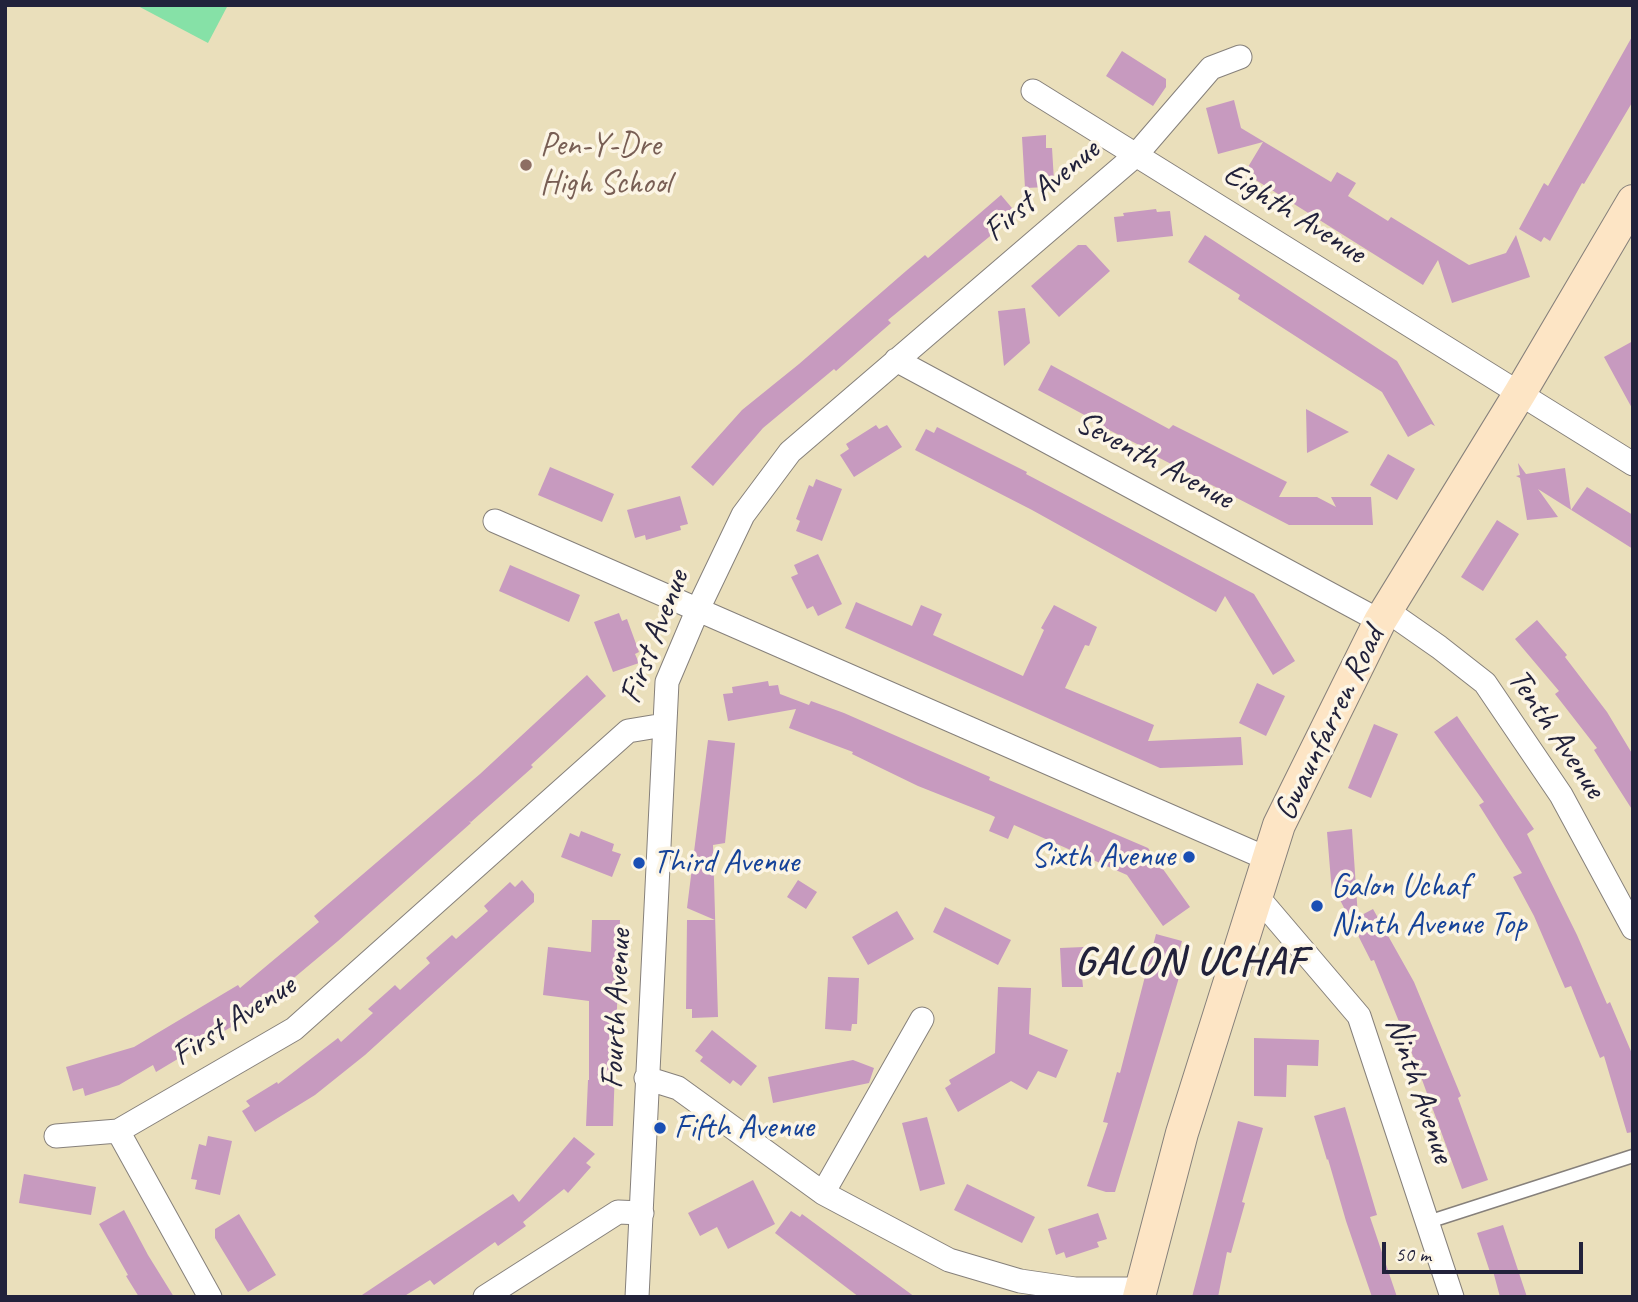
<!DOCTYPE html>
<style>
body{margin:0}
#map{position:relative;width:1638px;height:1302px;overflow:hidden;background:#eadfbb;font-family:Caveat,sans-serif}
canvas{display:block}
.frame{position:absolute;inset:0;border:7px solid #22223b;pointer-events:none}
.scale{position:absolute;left:1382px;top:1242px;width:201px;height:32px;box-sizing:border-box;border:4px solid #22223b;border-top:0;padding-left:9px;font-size:21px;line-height:24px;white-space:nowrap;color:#22223b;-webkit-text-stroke:5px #fcf5e5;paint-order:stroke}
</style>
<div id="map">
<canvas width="1638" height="1302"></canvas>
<div class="frame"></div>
<div class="scale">50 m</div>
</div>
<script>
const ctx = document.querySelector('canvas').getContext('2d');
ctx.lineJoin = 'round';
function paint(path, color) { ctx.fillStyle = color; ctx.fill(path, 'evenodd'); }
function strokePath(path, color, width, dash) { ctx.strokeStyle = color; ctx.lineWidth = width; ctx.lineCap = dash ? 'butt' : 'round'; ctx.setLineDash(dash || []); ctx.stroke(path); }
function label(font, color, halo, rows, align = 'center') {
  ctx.font = font + ' Caveat,sans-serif'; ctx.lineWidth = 7; ctx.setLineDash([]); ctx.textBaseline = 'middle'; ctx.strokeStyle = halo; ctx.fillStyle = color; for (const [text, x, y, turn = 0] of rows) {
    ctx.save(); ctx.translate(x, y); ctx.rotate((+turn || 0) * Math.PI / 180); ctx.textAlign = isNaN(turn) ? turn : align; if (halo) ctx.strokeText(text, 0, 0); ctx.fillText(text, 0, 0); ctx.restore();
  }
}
paint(new Path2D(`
 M136,5h92l-20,38z`), '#86e1a7');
paint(new Path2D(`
 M1633,35v66l-49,83 -2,-1 -32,58 -6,-4 -3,5 -22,-13 25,-46 4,3z
 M1122,51l44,28v8l-13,19 -47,-30z
 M1234,100l7,28 90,54 6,-10 19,11 -8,13 40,25 3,-4 78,48 37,-12 10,-18 14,42 -78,26 -14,-43 -15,25 -172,-108 3,-6 -6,-4 15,-25 -45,12 -12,-46z
 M1046,135v13h6l2,33h-5v6l-24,1 -3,-51z
 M1001,195l16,19 -129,106 3,3 -55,48 -2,-2 -71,59 -50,58 -22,-19 51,-57 57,-46 107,-93 19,-16 3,3z
 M1156,209l1,3 13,-1 3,25 -56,6 -3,-25 10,-1 -1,-3z
 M1205,235l192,126 38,65 -4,-2 -23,13 -26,-45 -144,-93 2,-4 -52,-33z
 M1078,245h8l24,26 -51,46 -28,-31z
 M1025,308l5,35 -26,23 -6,-55z
 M1633,341v69l-29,-53z
 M1051,365l118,64 4,-4 114,57 -8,15h38l19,10 -5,-10h40l2,28h-84l-143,-74 1,-2 -58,-29 1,-2 -52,-28z
 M1306,409l43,23 -42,21z
 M876,425l3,4 8,-4 15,22 -48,30 -14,-22 9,-6 -3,-5z
 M937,427l90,45 -1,2 228,120 41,67 -22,14 -48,-79 -9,16 -184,-102 -117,-60 11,-21 8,4z
 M1388,454l27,15 -18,31 -27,-15z
 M1518,463l8,11 39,-6 6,42 16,-23 46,28v34l-95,-60 20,28 -31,3 -7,-42 -4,-2 4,-1z
 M550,467l64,27 -12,28 -64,-27z
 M816,479l26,10 -20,52 -26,-10 4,-10 -4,-2 13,-34 4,2z
 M680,496l8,28 -8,2 1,4 -35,10 -1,-5 -10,3 -8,-28z
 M1497,520l22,14 -36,57 -22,-14z
 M818,554l24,50 -24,12 -5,-10 -6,3 -16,-32 7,-3 -4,-9z
 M510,565l70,30 -11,27 -70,-31z
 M856,602l56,24 9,-21 21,9 -9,21 90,41 21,-46 -3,-2 13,-23 43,22 -8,19 -4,-1 -20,43 89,37 -6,16 93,-4 2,28 -83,3 -315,-140z
 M619,613l3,8 5,-2 12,33 -4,2 4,9 -26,9 -19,-50z
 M1537,620l30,35 -2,2 42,55 26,43v56l-39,-61 3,-2 -42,-54 4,-3 -44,-52z
 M587,675l19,21 -75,69 2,2 -62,55 -2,-1 2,2 -133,118 -92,77 -90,54 -3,-7 -34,20 -34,11 -2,-8 -10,3 -7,-24 68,-20 104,-62 2,3 79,-66 -5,-6 166,-142z
 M768,681l1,5 9,-1 2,9 29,11 2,-4 33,12 146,64 -1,3 159,68 42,59 -27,19 -36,-51 -113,-50 -6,14 -19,-8 6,-14 -4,-2 -73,-29 -66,-32 1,-2 -64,-24 7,-19 -68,12 -5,-27 10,-1 -1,-6z
 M1257,683l28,13 -19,40 -27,-13z
 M1457,716l77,113 -7,5 50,101 30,69 3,-2 23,54v76l-6,1 -23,-77 -4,2 -29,-72 -6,2 -31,-72 -21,-39 9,-4 -43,-68 5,-3 -50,-70z
 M1374,724l24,10 -27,64 -23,-10z
 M708,740l27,3 -10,100 -12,2 5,172 -26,1v-9h-6l1,-89h28l-28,-12z
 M1352,829l6,88 15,-8 41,73 47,114 -3,2 30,82 -26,9 -45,-123 -43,-106 -3,1 -35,-69 -4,1 -5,-61z
 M581,831l33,13 -2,7 9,3 -9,23 -51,-20 9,-24 9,4z
 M522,880l12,14v8l-169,153 -50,40 -60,37 -13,-21 8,-5 -4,-5 31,-19 1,2 60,-46 3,4 32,-29 -5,-4 27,-24 5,5 30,-27 -4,-5 26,-23 4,4 32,-28 -4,-5 26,-24 5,5z
 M798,880l19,12 -11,17 -19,-12z
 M945,907l66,33 -13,25 -65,-33z
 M897,911l17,28 -46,26 -16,-28z
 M592,920h28l-7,206h-27l2,-46h1v-79l-46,-6 5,-48 43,5z
 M1156,934l26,7 -3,11 7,2 -71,238h-9l-19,-6 21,-63 -5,-1 14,-50 3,1z
 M1084,947l1,30h-3l1,10h-21l-2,-39z
 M828,977l31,1 -2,46h-5l-1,7 -26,-2z
 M998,987l33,1 -2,46 39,16 -12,28 -18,-7 -11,19 -16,-9 -53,31 -13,-24 6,-4 -2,-4 46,-27z
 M712,1030l45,36 -16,20 -8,-6 -3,4 -30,-23 3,-4 -8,-6z
 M1254,1038l65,2 -1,26 -31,-1 -1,32 -32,-1z
 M853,1060l21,8 -5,15 -96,20 -5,-26z
 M1345,1107l32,108 -7,2 27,80h-25l-26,-76 -18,-62 -1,1 -13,-44z
 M927,1117l18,67 -25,7 -18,-68z
 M1238,1121l25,7 -21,74 3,1 -14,50 -4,-1 -9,45h-26z
 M208,1136l24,5 -12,54 -25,-6 2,-9 -6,-1 8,-35 7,2z
 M574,1137l21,17 -9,9 5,4 -23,26 -4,-4 -41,33 3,4 -28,20 -3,-4 -61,43 -4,-5 -27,17h-44l154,-103 6,8z
 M24,1174l72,13 -5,28 -72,-12z
 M753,1180l22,44 -47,25 -11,-22 -17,9 -12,-23z
 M967,1184l68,33 -13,26 -68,-33z
 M124,1210l24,45 26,42h-35l-13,-21 2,-1 -29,-51z
 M791,1211l9,6 2,-3 113,83h-56l-84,-64z
 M1098,1213l9,26 -10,3 2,5 -33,11 -2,-6 -8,3 -8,-26z
 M239,1214l37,61 -28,17 -33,-54v-9z
 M1503,1225l24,72h-27l-7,-26 -3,1 -13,-39z`), '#c79abf');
const lane = new Path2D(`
 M1428,1222l205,-66`);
const street = new Path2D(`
 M1033,91l600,373
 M896,360l484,261
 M495,521l773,338
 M1386,610l53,37 46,36 76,112 72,133
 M1256,895l103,121 93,281
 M646,1078l32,10 145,105 126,67 71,21 55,8h65
 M118,1131l92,166
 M56,1136l62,-5 176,-102 334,-298 36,-6
 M823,1193l99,-174
 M485,1297l133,-85 24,1
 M637,1297l30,-615 31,-73 45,-94 47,-63 346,-297 75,-87 29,-11`);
const secondary = new Path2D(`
 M1139,1297l43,-164 97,-308 101,-204 140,-228 113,-192`);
strokePath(lane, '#86807b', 15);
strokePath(street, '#86807b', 25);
strokePath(secondary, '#86807b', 34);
strokePath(lane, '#fff', 12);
strokePath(street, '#fff', 23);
strokePath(secondary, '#fde5c5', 32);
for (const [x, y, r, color] of [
 [526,165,7,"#8d6e63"],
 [1189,857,7,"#1a4fb4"],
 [639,863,7,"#1a4fb4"],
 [1317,906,7,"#1a4fb4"],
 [660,1128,7,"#1a4fb4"]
]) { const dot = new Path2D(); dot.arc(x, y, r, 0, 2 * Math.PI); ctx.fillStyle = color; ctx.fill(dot); strokePath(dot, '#fcf5e5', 2.5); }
label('33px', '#785e54', '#fcf5e5', [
 ["Pen-Y-Dre",540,146],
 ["High School",540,184]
], 'left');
label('33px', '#22223b', '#fcf5e5', [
 ["First Avenue",1042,191,-40],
 ["Eighth Avenue",1294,214,32],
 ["Seventh Avenue",1154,461,28],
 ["First Avenue",655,637,-69],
 ["Gwaunfarren Road",1330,724,-64],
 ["Tenth Avenue",1556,734,56],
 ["Fourth Avenue",617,1009,-87],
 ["First Avenue",234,1021,-33],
 ["Ninth Avenue",1419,1090,71]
]);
label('33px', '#164399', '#fcf5e5', [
 ["Sixth Avenue",1175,857,"right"],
 ["Third Avenue",653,863],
 ["Galon Uchaf",1331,887],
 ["Ninth Avenue Top",1331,925],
 ["Fifth Avenue",674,1128]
], 'left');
ctx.letterSpacing = '2px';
label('bold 40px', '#22223b', '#fcf5e5', [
 ["GALON UCHAF",1191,963]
]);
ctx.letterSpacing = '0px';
</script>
